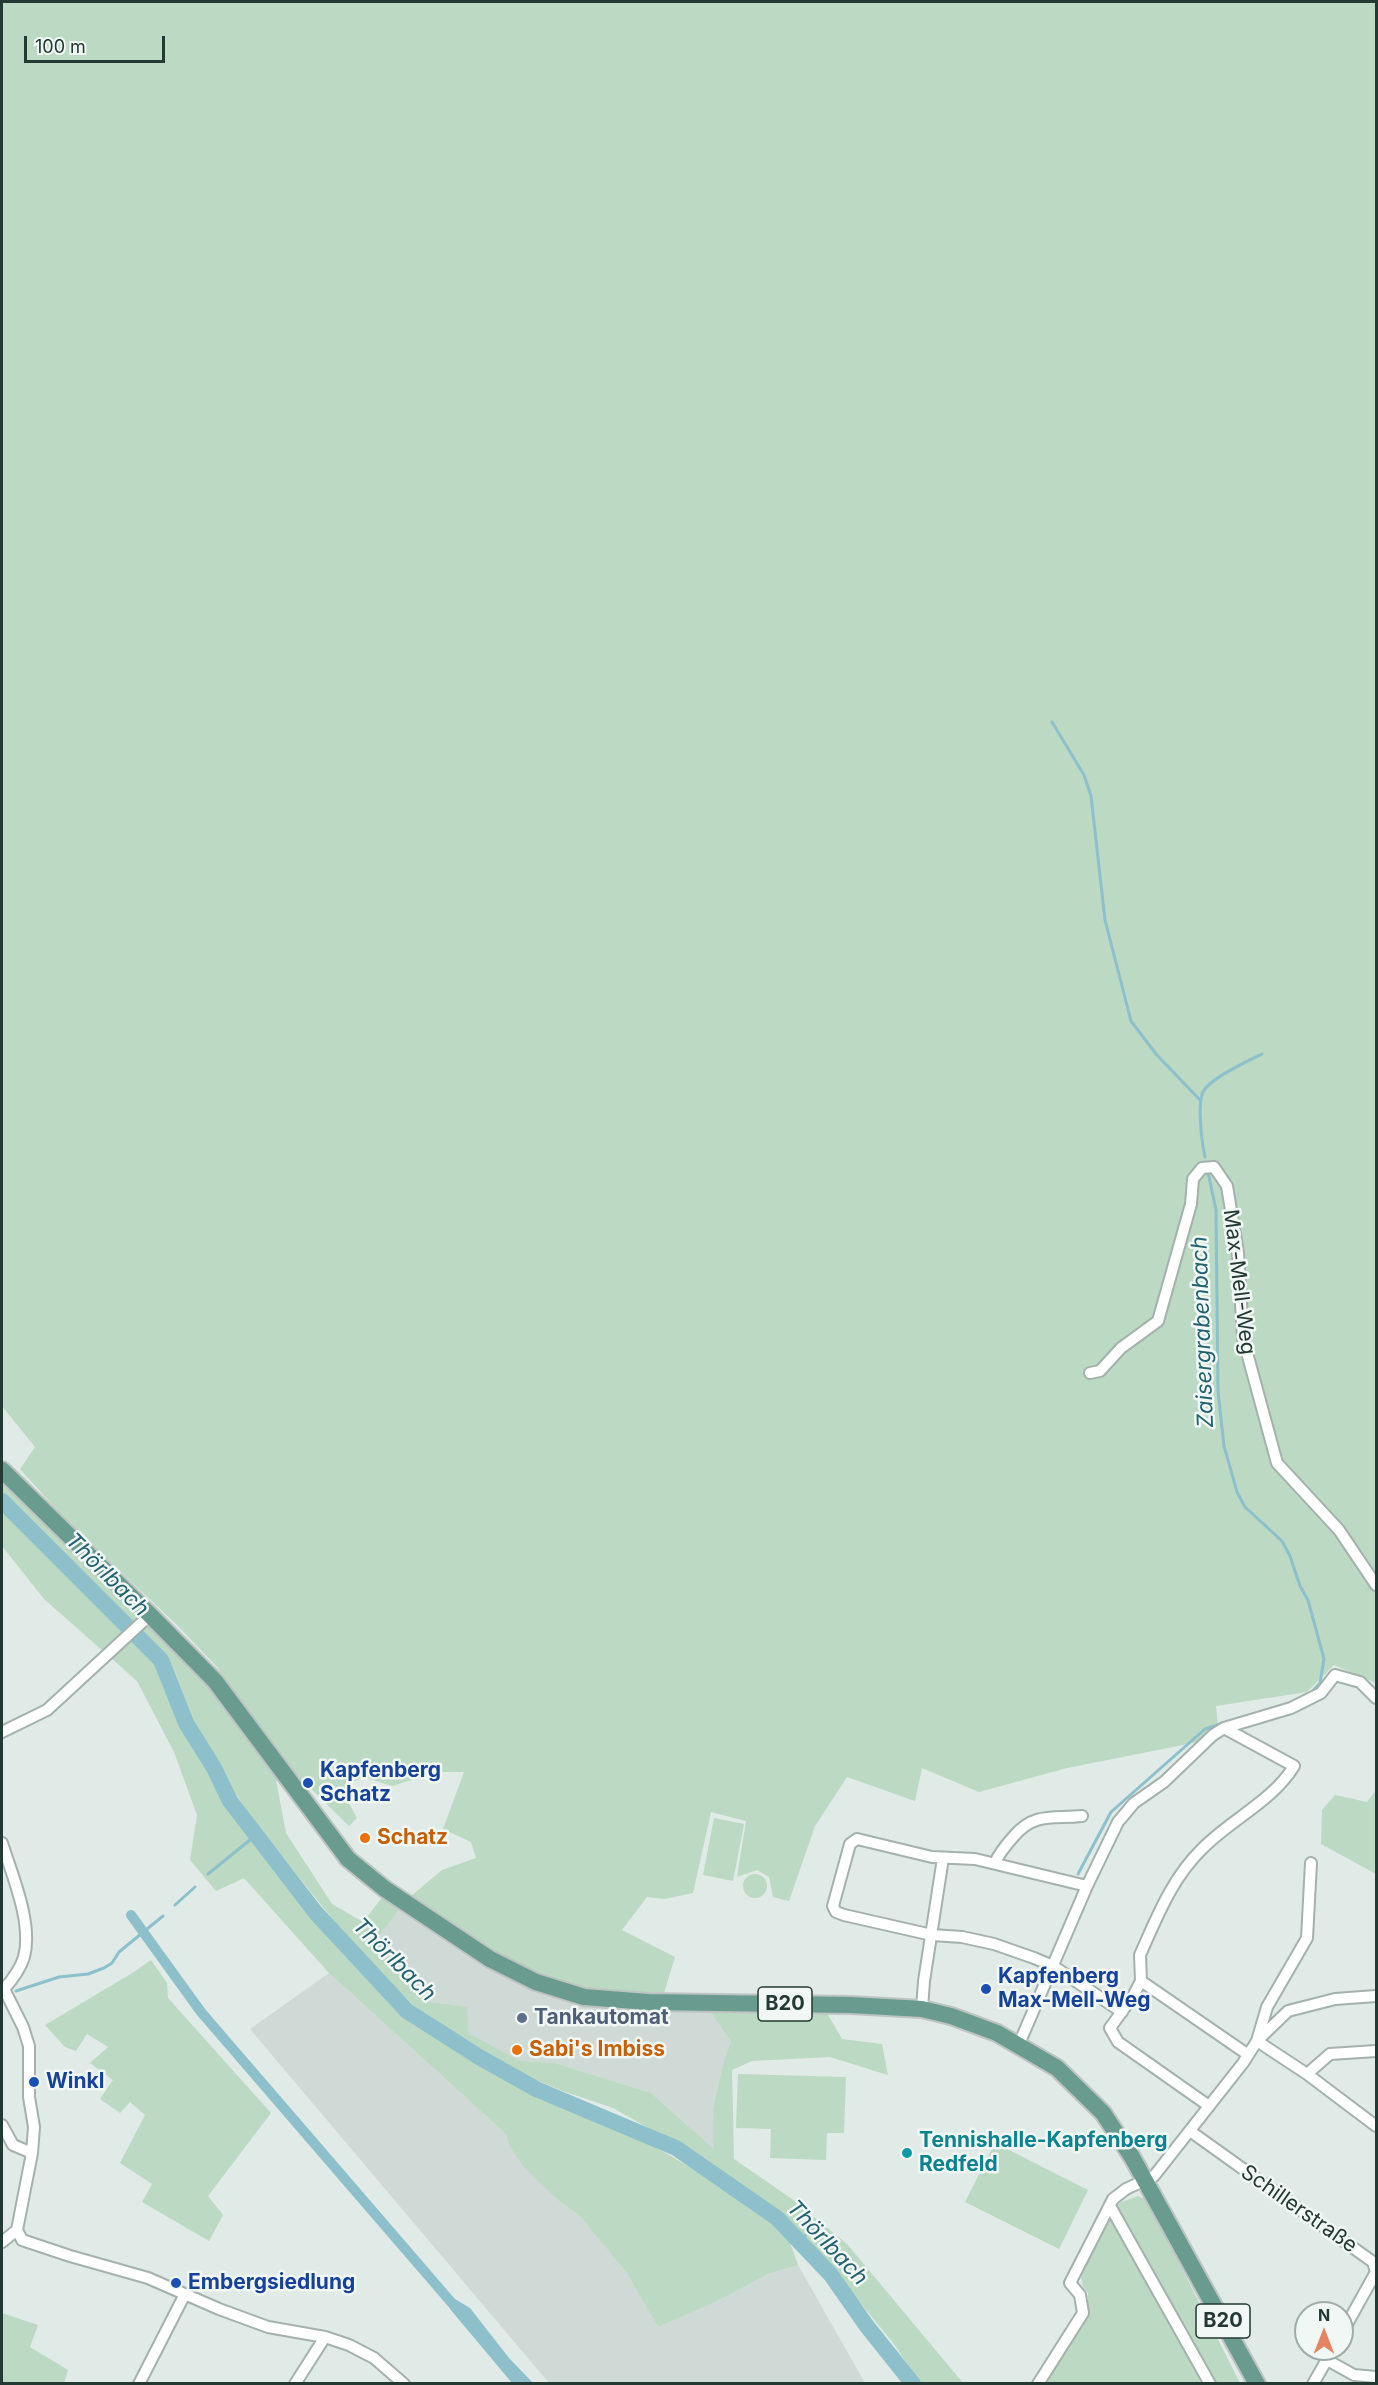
<!DOCTYPE html>
<meta charset="utf-8">
<style>
body{margin:0}
#map{position:relative;width:1378px;height:2385px;overflow:hidden;background:#e0eae6;font-family:Inter,sans-serif}
canvas{display:block}
.frame{position:absolute;inset:0;border:3px solid #233933;pointer-events:none}
.north{position:absolute;left:1294px;top:2301px;width:60px;height:60px;box-sizing:border-box;background:#f0f7f4;border:2px solid #9eaba7;border-radius:50%;rotate:0deg;font-size:16px;font-weight:700;line-height:24px;text-align:center;color:#233933}
.north::after{content:'';display:block;margin:auto;width:21px;height:27px;background:#e58463;clip-path:polygon(50% 0,100% 100%,50% 72%,0 100%)}
.scale{position:absolute;left:24px;top:36px;width:141px;height:27px;box-sizing:border-box;border:3px solid #233933;border-top:0;padding-left:8px;font-size:18px;line-height:21px;white-space:nowrap;color:#233933;-webkit-text-stroke:4px #f0f7f4;paint-order:stroke}
</style>
<div id="map">
<canvas width="1378" height="2385"></canvas>
<div class="frame"></div>
<div class="north">N</div>
<div class="scale">100 m</div>
</div>
<script>
const ctx = document.querySelector('canvas').getContext('2d');
ctx.lineJoin = 'round';
function paint(path, color) { ctx.fillStyle = color; ctx.fill(path, 'evenodd'); }
function strokePath(path, color, width, dash) { ctx.strokeStyle = color; ctx.lineWidth = width; ctx.lineCap = dash ? 'butt' : 'round'; ctx.setLineDash(dash || []); ctx.stroke(path); }
function label(font, color, halo, rows, align = 'center') {
  ctx.font = font + ' Inter,sans-serif'; ctx.lineWidth = 5; ctx.setLineDash([]); ctx.textBaseline = 'middle'; ctx.strokeStyle = halo; ctx.fillStyle = color; for (const [text, x, y, turn = 0] of rows) {
    ctx.save(); ctx.translate(x, y); ctx.rotate((+turn || 0) * Math.PI / 180); ctx.textAlign = isNaN(turn) ? turn : align; if (halo) ctx.strokeText(text, 0, 0); ctx.fillText(text, 0, 0); ctx.restore();
  }
}
paint(new Path2D(`
 M400,1908l139,81 171,22 21,31 -7,18 -11,48 2,42 -64,-57 -96,-30 -35,-2 -51,-28 -3,-26 -36,-5 -33,-31 -18,-34z
 M329,1973l177,161 2,9 51,58 20,14 47,57 32,55 58,-26 52,-27 30,-9 67,118h-316l-299,-354z`), '#cfd9d5');
paint(new Path2D(`
 M2,2h1374v1681l-42,-18 -27,27 -91,14 2,20 -20,16 -131,26 -88,24 -57,-24 -7,33 -68,-24 -32,49 -26,75 -16,-4 -4,-20 -12,-7 -20,7 9,-56 -35,-9 -18,81 -29,6 -17,-2 -25,33 53,27 -11,36c-33,-1 -69,1 -101,-10 -52,-16 -108,-56 -153,-86l32,-27 34,-12 -5,-16 -28,-13 21,-57h-28l-44,14 -29,-9 -12,6 -6,13 12,22 -8,8 -60,-59 -72,-100 -40,-42 -113,-107 -44,-49 15,-22 -33,-41z
 M2,1480l135,134 67,62 71,99 11,58 46,71 31,18 21,-27 16,13 -21,29 18,34 33,31 37,5 2,26 51,28 35,2 96,30 63,56 -1,-41 11,-48 7,-18 -21,-31 117,2 15,26 40,5 6,31 -58,-18 -78,4 -20,9 2,89 58,40 55,45 116,139h-43l-26,-39 -72,-88 -42,-44 -80,-55 -87,-49 -50,-17 -65,-26 -75,-50 -69,-69 -104,-130 -48,-73 -39,-85 -161,-165z
 M2,1510l156,155 23,64 46,76 37,52 80,96 60,62 119,76 68,26 56,25 78,46 62,46 11,31 -30,9 -51,27 -59,26 -32,-55 -47,-57 -20,-14 -36,-35 -15,-23 -2,-9 -177,-161 -85,-95 -28,13 -26,-31 7,-45 -23,-63 -37,-71 -93,-82 -42,-53z
 M1376,1790v84l-55,-30 1,-34 13,-15 32,7z
 M714,1818l30,6 -11,57 -30,-6z
 M743 1886a12 12 0 1 1 24 0a12 12 0 1 1-24 0Z
 M151,1960l16,23 1,15 103,115 -63,83 15,19 -14,26 -67,-39 10,-18 -32,-21 25,-48 -15,-13 -10,11 -20,-14 13,-19 -23,-17 18,-16 -21,-13 -11,17 -11,-4 -20,-22 89,-53z
 M738,2074l108,3 -2,56h-17l-1,27 -56,-2 1,-29 -35,-1z
 M995,2143l93,47 -29,59 -94,-47z
 M1138,2196l9,4 93,183 -194,1 42,-72v-19l-5,-6 -3,-16 28,-54 11,-14z
 M2,2313l36,12 -8,22 38,23 -4,13h-62z`), '#bbd9c3');
paint(new Path2D(`
 M450,2299h5l15,9 39,50 24,25h-21l-62,-74z`), '#8dc0ca');
strokePath(new Path2D(`
 M1052,722l32,53 7,21 14,124 26,101 25,33 45,47
 M1205,1157c-3,-13 -8,-53 -2,-65 6,-13 45,-31 59,-38
 M1208,1172l8,38 2,181 6,55 13,46 8,15 37,34 8,15 10,30 8,14 16,59 -4,24 -9,10
 M208,1874l48,-39
 M1078,1874l33,-62 94,-83 18,-6
 M175,1905l20,-18
 M16,1991l43,-14 29,-3 16,-6 8,-5 7,-11 44,-36
 M799,2242l19,-20`), '#8dc0ca', 3);
strokePath(new Path2D(`
 M131,1915l70,97 256,297`), '#8dc0ca', 10);
strokePath(new Path2D(`
 M2,1501l159,159 25,63 28,45 16,33 86,112 91,98 72,46 57,32 140,59 101,70 54,57 35,50 47,59`), '#8dc0ca', 16);
const street = new Path2D(`
 M1090,1373l10,-2 21,-23 37,-27 33,-117 2,-25 9,-11 12,-1 13,19 11,67 5,85 34,125 62,67 37,55
 M1224,1728l70,38c-21,35 -64,54 -92,83 -30,29 -45,68 -62,106l1,26 106,73
 M2,1732l45,-22 103,-95
 M2,1843c10,32 31,80 22,114 -4,13 -11,22 -20,32l19,38 6,19v51l5,30 -2,26 -15,77 5,10 48,16 78,22 71,31 49,18 57,10 24,8 25,13 30,26
 M995,1863c4,-10 11,-18 19,-27 21,-24 39,-17 68,-20
 M1087,1886l-112,-27 -43,-2 -75,-18 -7,5 -17,62 3,6 8,3 88,20 30,2 32,7 40,14 19,8 69,46
 M1141,1981l-8,15 -23,32 8,14 91,64
 M1376,1996l-41,3 -47,12 -31,30 50,33 69,52
 M922,2009l2,-28 19,-123
 M1019,2044l68,-158 31,-64 16,-19 30,-21 49,-47 11,-7 67,-20 30,-15 14,-18 25,7 16,16
 M1307,2074l23,-20 46,-3
 M2,2125l11,20 19,8
 M1190,2131l183,131 3,10 -34,61
 M1110,2206l100,178
 M2,2242l15,-12
 M1327,2360l27,15 22,2
 M139,2384l46,-90
 M295,2384l30,-47
 M1038,2384l45,-71 -3,-18 -10,-12 43,-84 13,-10 28,-13 89,-113 14,-22 10,-34 40,-69 4,-75
 M1313,2384l20,-35`);
const primary = new Path2D(`
 M2,1470l148,145 65,66 133,178 37,30 105,70 46,23 48,15 64,5 203,3 71,4 29,7 46,17 60,35 46,45 29,44 125,227`);
strokePath(street, '#a4b1ad', 14);
strokePath(primary, '#bdc4c2', 20);
strokePath(street, '#fff', 10);
strokePath(primary, '#699b8f', 16);
for (const [x, y, r, color] of [
 [308,1783,6,"#1a4fb4"],
 [365,1838,6,"#e8710a"],
 [986,1989,6,"#1a4fb4"],
 [522,2018,6,"#5c6f8a"],
 [517,2050,6,"#e8710a"],
 [34,2082,6,"#1a4fb4"],
 [907,2153,6,"#0f9aa8"],
 [176,2283,6,"#1a4fb4"]
]) { const dot = new Path2D(); dot.arc(x, y, r, 0, 2 * Math.PI); ctx.fillStyle = color; ctx.fill(dot); strokePath(dot, '#f0f7f4', 2); }
for (const [x, y, w] of [
 [785,2004,54],
 [1223,2321,54]
]) { const box = new Path2D(); box.roundRect(x - w / 2, y - 17, w, 34, 4.5); ctx.fillStyle = '#f0f7f4'; ctx.fill(box); strokePath(box, '#233933', 1.5); }
label('bold 20px', '#233933', null, [
 ["B20",785,2004],
 ["B20",1223,2321]
]);
label('21px', '#233933', '#f0f7f4', [
 ["Max-Mell-Weg",1239,1282,83],
 ["Schillerstraße",1299,2209,35]
]);
label('bold 21px', '#164399', '#f0f7f4', [
 ["Kapfenberg",320,1771],
 ["Schatz",320,1795],
 ["Kapfenberg",998,1977],
 ["Max-Mell-Weg",998,2001],
 ["Winkl",46,2082],
 ["Embergsiedlung",188,2283]
], 'left');
label('bold 21px', '#c56008', '#f0f7f4', [
 ["Schatz",377,1838],
 ["Sabi's Imbiss",529,2050]
], 'left');
label('bold 21px', '#4e5e75', '#f0f7f4', [
 ["Tankautomat",534,2018]
], 'left');
label('bold 21px', '#0d838f', '#f0f7f4', [
 ["Tennishalle-Kapfenberg",919,2141],
 ["Redfeld",919,2165]
], 'left');
label('italic 22px', '#23616f', '#f0f7f4', [
 ["Zaisergrabenbach",1203,1332,-92],
 ["Thörlbach",107,1575,45],
 ["Thörlbach",394,1960,45],
 ["Thörlbach",827,2243,47]
]);
</script>
